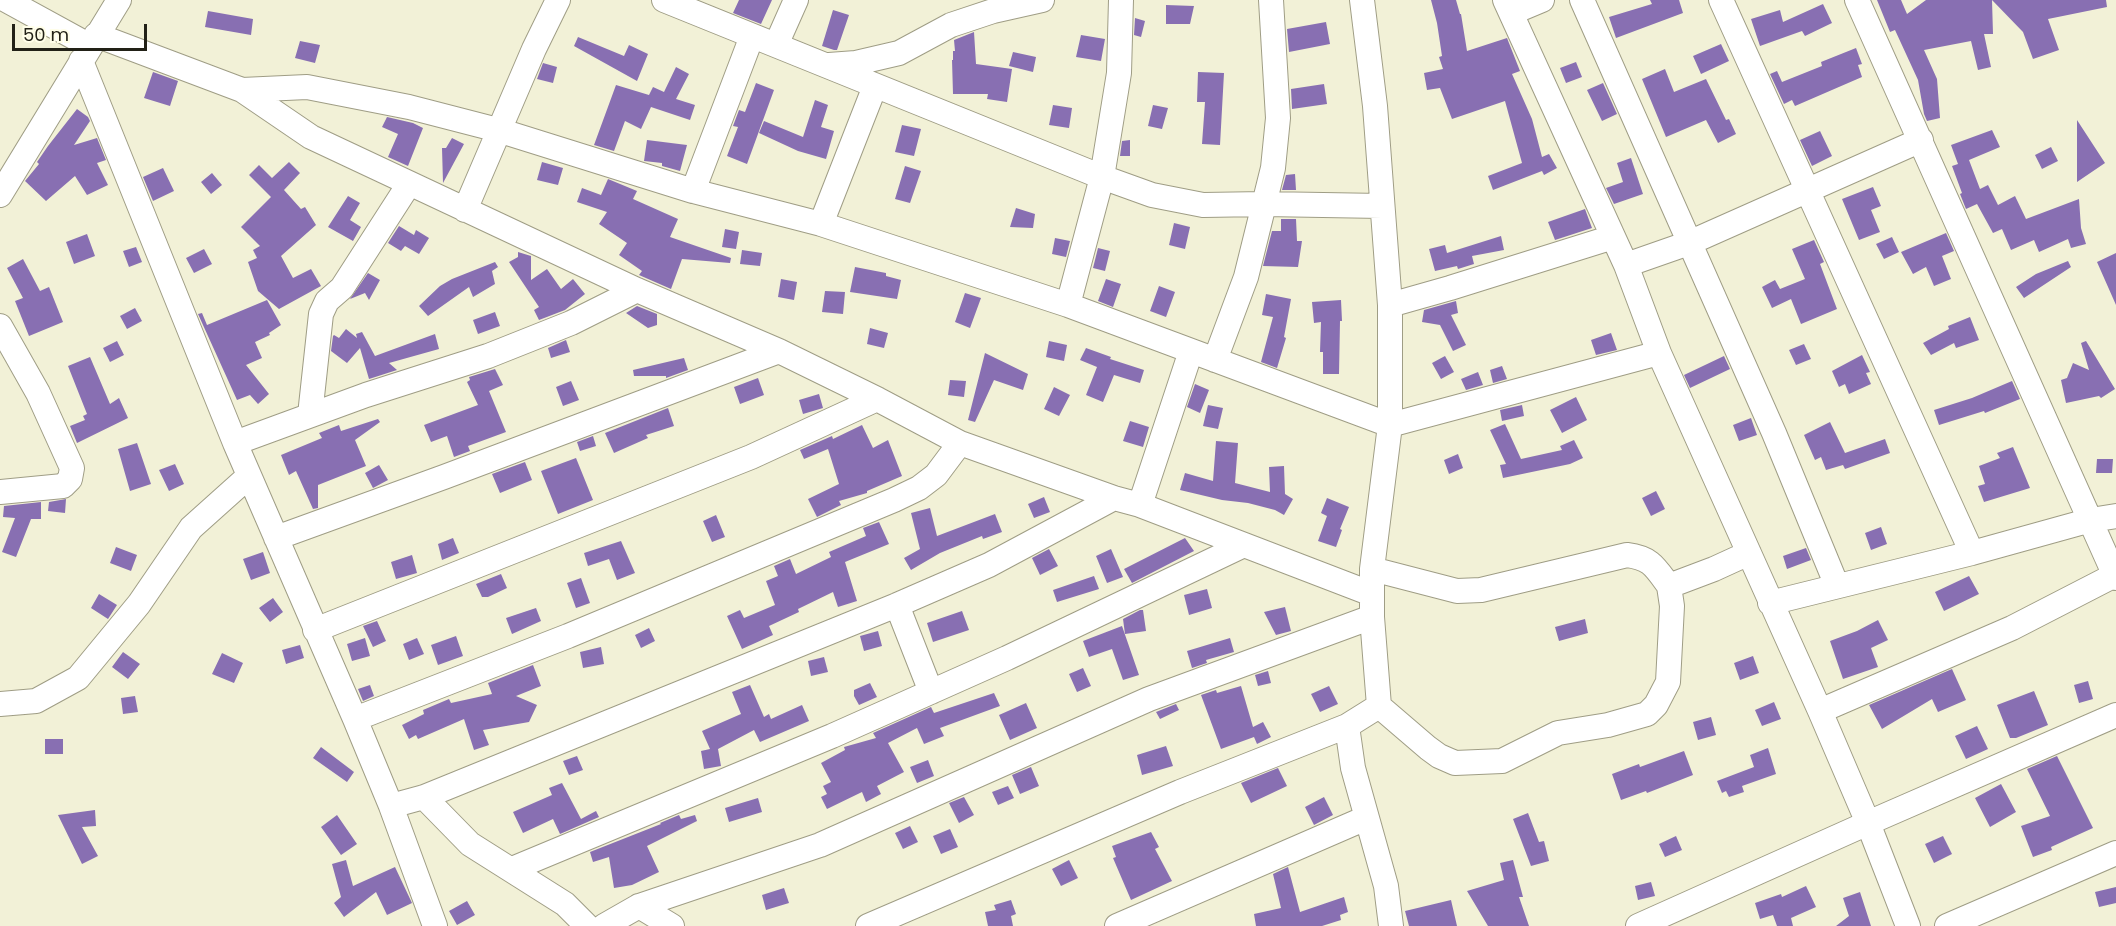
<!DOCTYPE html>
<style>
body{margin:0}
#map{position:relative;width:2116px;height:926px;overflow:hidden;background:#f2f1d7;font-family:Poppins,sans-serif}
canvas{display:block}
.scale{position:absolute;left:12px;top:24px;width:135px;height:27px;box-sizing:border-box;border:3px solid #222117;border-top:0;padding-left:8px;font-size:18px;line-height:21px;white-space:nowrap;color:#222117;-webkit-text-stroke:4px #fffee9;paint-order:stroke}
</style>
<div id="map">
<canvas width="2116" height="926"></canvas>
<div class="scale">50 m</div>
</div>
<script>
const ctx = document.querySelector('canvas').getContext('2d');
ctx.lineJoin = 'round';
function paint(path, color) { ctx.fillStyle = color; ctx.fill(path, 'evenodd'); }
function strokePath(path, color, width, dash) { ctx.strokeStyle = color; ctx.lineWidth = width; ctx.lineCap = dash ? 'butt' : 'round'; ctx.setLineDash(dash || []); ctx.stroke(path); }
paint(new Path2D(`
 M739,0h33l-11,24 -28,-11z
 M1431,0h25l4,14h1l6,37 40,-13 13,33 -8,3 20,45 10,38 7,-3 8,14 -13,7 -2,-4 -49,19 -5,-14 34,-13 -17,-62 -53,18 -12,-31 -13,2 -3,-17 19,-4 -4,-12 3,-1 -5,-33z
 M1650,0h29l4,13 -67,25 -7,-21 43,-13z
 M1877,0h24l6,14 19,-14h66l1,34h-9l7,33 -13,3 -7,-29 -47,9 13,29 3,39 -13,3 -3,-7 -6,-34 -23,-50 -5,2z
 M1992,0h114l1,7 -59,12 11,31 -26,9 -10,-27z
 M1823,4l9,19 -27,13 -3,-5 -42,15 -9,-27 29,-9 3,12z
 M1166,5l28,1 -4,18h-24z
 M833,10l16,5 -12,35h-3l-12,-4z
 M208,11l45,8 -2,16 -46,-8z
 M1135,18l10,3 -4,16 -7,-2z
 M1326,22l4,22 -41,8 -2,-23z
 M974,32l2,32 36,5 -5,33 -20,-3 1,-5h-35l-1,-34h1v-9h2l-1,-11z
 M1081,35l24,4 -4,22 -25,-4z
 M578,37l46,19 5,-11 19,9 -11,27 -63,-35z
 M300,41l20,4 -5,18 -20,-5z
 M1721,44l8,17 -28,13 -8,-18z
 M1856,48l6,16 -4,1 4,12 -67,29 -3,-6 -8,4 -14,-30 7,-3 5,11 40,-16 -1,-4z
 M1013,52l23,5 -3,15 -24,-6z
 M1576,62l6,15 -16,6 -6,-15z
 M543,63l14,4 -4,16 -16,-4z
 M676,67l13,7 -13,25 19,6 -5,15 -39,-13 -10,22 -16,-8 -11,30 -20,-6 22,-60 33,10 4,-8 11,5z
 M1665,69l9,23 32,-13 20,41 3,-1 7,15 -18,9 -12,-23 -40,17 -24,-58z
 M153,72l25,9 -8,25 -26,-8z
 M1198,72l26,1 -4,72 -18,-1 3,-42h-8z
 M756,83l18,7 -27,74 -20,-8 11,-29 -5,-1 6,-16 6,2z
 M1603,83l14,31 -15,7 -15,-31z
 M1324,84l3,20 -35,5 -1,-20z
 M815,100l13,5 -7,22 13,4 -8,28 -28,-8 -39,-18 5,-12 39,16z
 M1053,105l19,3 -3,20 -20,-3z
 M1153,105l15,3 -6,21 -14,-3z
 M77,109l11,8 2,4 -16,24 23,-7 9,22 -9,3 11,22 -21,10 -12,-19 -29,25 -21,-20 14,-17 -2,-2 11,-16z
 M387,117l26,6 10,5 -15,38 -20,-9 10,-23 -16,-7z
 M2077,120l28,43 -28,19z
 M902,125l19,4 -7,27 -19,-4z
 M1992,130l8,17 -31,13 11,29 8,-4 10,20 17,-9 11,23 53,-20 2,29 5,16 -15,4 -3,-9 -29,13 -5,-12 -23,10 -9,-21 -9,4 -16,-29 -11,5 -6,-15 2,-1 -10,-27 6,-2 -7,-19z
 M1820,131l12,25 -20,10 -12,-26z
 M452,138l12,6 -21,39 -1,-35h4z
 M647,140l40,5 -7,26 -18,-5v-3l-18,-2z
 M1130,140v16h-10l2,-15z
 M2051,147l7,14 -16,8 -7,-14z
 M1631,158l12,36 -29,10 -8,-16 17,-6 -6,-19z
 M289,162l11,11 -16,17 17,19 4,-2 11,18 -35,31 12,22 18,-9 10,17 -42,23 -21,-18 -10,-29 9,-4 -4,-8 7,-4 -19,-19 30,-30 -22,-22 10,-10 13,13z
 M542,162l21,6 -5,17 -21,-5z
 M905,166l16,5 -11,32 -15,-4z
 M163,168l11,23 -21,10 -10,-24z
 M212,173l10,12 -11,9 -10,-12z
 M1295,174l1,16h-14l4,-15z
 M608,179l29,12 -4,8 45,20 -8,18 61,21 -1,5 -48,-4 -11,30 -32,-14 3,-4 -23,-16 8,-12 -28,-19 8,-12 -30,-10 5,-14 19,7z
 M1873,187l8,19 -10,4 9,22 -21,8 -17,-41z
 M348,196l12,7 -10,17 11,7 -8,14 -25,-14z
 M1016,208l19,6 -2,14 -23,-1z
 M1585,209l7,19 -37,12 -7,-18z
 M1281,219h15l1,22h5l-4,26 -35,-1 9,-35h9z
 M1174,223l16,4 -5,22 -16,-4z
 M399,226l15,9 2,-5 13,8 -10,16 -14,-8 -4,5 -13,-8z
 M725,229l14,3 -3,17 -14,-2z
 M1946,233l8,18 -12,5 9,23 -17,7 -8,-19 -13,7 -12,-22z
 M87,234l8,22 -21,8 -8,-22z
 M1501,236l3,14 -32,6 2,8 -16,5 -1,-3 -22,5 -6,-22 16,-4 2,8z
 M1892,237l7,15 -15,7 -8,-15z
 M1055,238l15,3 -4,16 -14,-3z
 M1814,240l10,22 -4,2 17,45 -36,15 -10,-25 -19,9 -10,-21 13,-7 5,9 25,-10 -13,-30z
 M136,247l6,15 -13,5 -6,-16z
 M1098,248l12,3 -5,20 -12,-3z
 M204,249l8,15 -18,9 -8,-15z
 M742,250l20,3 -2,13 -20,-2z
 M518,252l13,4v24l16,-11 14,20 12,-10 12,15 -20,16 -26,10 -5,-10 5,-3 -30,-45 9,-5z
 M2116,253v52l-19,-43z
 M23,259l17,32 9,-4 14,35 -34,14 -14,-35 8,-3 -16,-30z
 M2068,261l3,6 -47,31 -8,-11 20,-13z
 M495,262l3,5 -6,4 3,13 -22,13 -4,-10 -41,29 -9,-10 21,-20 12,-7z
 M855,267l31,6v3l15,4 -4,19 -47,-7z
 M368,273l12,7 -11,20 -4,-7 -15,6z
 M781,279l16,3 -3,18 -16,-3z
 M1106,279l15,5 -8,23 -15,-6z
 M1159,286l16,6 -9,25 -16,-6z
 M825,291l20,1 -2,22 -21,-2z
 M965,293l16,5 -11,30 -15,-6z
 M1266,294l25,5 -7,38 2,1 -9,30 -16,-6 12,-45 -11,-2z
 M267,300l14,25 -12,8 1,2 -15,7 7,16 -16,7 23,29 -11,10 -8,-9 -13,5 -39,-86 4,-1 5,12z
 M1341,300l1,21h-2l-1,53h-16v-22h-3l1,-30 -7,1 -2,-21z
 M1456,301l2,12 -7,2 15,30 -13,6 -13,-26 -18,-3 2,-12z
 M637,306l20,8v11l-9,3 -22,-15z
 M135,308l7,13 -15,8 -7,-13z
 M495,312l5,14 -22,8 -5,-14z
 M1970,317l9,23 -23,8 -2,-5 -23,12 -8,-12 26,-14 -1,-3z
 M870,328l18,5 -4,15 -17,-4z
 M346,329l11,9 -1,-4 6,-2 13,24 60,-22 4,15 -50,14 8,7 -28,9 -9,-31 -13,15 -16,-12 2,-15 1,-1 5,3z
 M1611,333l6,17 -21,5 -5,-15z
 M566,340l4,12 -19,6 -3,-10z
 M117,341l7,14 -14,7 -7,-14z
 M1049,341l18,4 -3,16 -18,-4z
 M2086,341l29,48 -14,9 -2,-2 -33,7 -5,-23 6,-2 6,-15 16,7 -8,-27z
 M1804,344l7,15 -15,6 -7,-15z
 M1086,348l25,9 -1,2 34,11 -4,13 -26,-8 -11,27 -17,-7 11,-28 -17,-7z
 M985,353l43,21 -5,16 -29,-10 -19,42 -7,-2z
 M1862,355l8,17 -4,1 5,11 -22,10 -4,-10 -6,3 -7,-16z
 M1445,356l9,16 -13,7 -9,-16z
 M1724,356l6,13 -40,19 -6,-13z
 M90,357l20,47 9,-6 9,20 -51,25 -7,-17 15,-6 -2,-4 4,-2 -19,-48z
 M684,358l4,12 -22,8v-2h-32l-1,-6z
 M1502,366l5,13 -14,4 -3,-13z
 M495,369l8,16 -14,6 17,41 -38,14 2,5 -16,6 -7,-21 -16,6 -7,-17 54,-20 -11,-23 3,-2 -1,-3z
 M1478,372l5,13 -17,5 -5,-11z
 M758,378l6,17 -24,9 -6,-17z
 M950,380l16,1 -2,16 -16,-2z
 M571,381l8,19 -16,6 -7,-19z
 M2012,381l8,18 -35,14 -1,-2 -45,14 -5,-15 38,-12z
 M1195,384l14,6 -9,23 -13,-6z
 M1054,387l16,8 -11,21 -15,-7z
 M819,394l4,14 -20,6 -4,-14z
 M1576,397l11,23 -25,13 -12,-23z
 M1208,405l15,3 -5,21 -15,-3z
 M1522,405l2,11 -22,5 -2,-11z
 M668,408l6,18 -28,9 2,3 -34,15 -9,-20z
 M1751,418l6,17 -18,6 -6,-16z
 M378,419l2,3 -25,18 11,26 -48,19v23l-5,1 -17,-38 -7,4 -8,-20 41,-17 -3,-5 20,-8 2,6z
 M1130,421l19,6 -6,20 -20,-6z
 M1830,422l15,31 40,-14 5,14 -45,16 -2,-4 -17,5 -5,-13 -6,3 -11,-25z
 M1505,424l16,35 41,-9 -2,-4 14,-6 9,18 -13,6 -67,14 -3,-13 6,-1 -16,-34z
 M862,425l11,23 15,-8 14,36 -35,15v2l-28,8 2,4 -24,12 -9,-18 31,-15 -11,-35 -24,10 -4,-9 32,-14 1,3z
 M593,436l3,10 -16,5 -3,-9z
 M1216,441l22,2 -3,40 35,9 -1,-25 15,-1 1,28 8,5 -9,16 -9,-5 -27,-7 -26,-3 -42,-10 5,-17 28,8z
 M137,443l14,41 -21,7 -12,-42z
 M2013,447l17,41 -46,14 -6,-16 7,-2 -6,-18 21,-8 -3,-5z
 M1458,454l5,14 -14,6 -5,-14z
 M576,458l17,42 -35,14 -17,-43z
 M2097,459h16l-1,14h-16z
 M525,462l7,18 -32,13 -8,-19z
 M175,464l9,20 -15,7 -10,-21z
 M379,465l9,15 -15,8 -8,-15z
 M1656,491l9,18 -14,7 -9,-18z
 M1044,497l6,15 -16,6 -6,-14z
 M1327,498l22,9 -9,22 2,1 -6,17 -18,-6 9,-25 -6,-3z
 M66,499l-1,14 -17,-2 1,-9z
 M41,502v17h-10l-15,38 -14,-5 13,-34 -12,-1 1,-11z
 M930,508l7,28 58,-22 7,18 -19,7 -1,-3 -42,17 -29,17 -7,-12 16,-9 -9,-36z
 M716,515l9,22 -13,5 -9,-21z
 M879,522l10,22 -44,18 12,39 -19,6 -5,-15 -35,17 1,3 -30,14 4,9 -31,14 -15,-33 13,-6 4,8 31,-13 -9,-24 12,-5 -4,-10 16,-7 6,15 35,-17 -2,-5 37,-16 -3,-8z
 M1881,527l6,17 -16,6 -6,-17z
 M453,538l6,15 -17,7 -4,-16z
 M1185,538l9,13 -62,32 -8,-14z
 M621,541l14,32 -18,7 -8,-21 -21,7 -4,-13z
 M116,547l21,8 -6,16 -21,-8z
 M1806,548l5,12 -24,9 -4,-13z
 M1049,549l9,17 -18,9 -8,-17z
 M1111,549l12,28 -16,6 -11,-27z
 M263,552l7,21 -19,7 -8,-21z
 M412,555l5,18 -21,6 -5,-17z
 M501,574l6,14 -19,9h-6l-6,-13z
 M1094,576l5,13 -42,13 -4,-12z
 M1969,576l10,18 -35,17 -9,-19z
 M581,578l9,25 -14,5 -9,-25z
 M1207,589l5,19 -23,7 -5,-20z
 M99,594l18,11 -9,14 -17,-11z
 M273,598l10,14 -13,10 -11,-14z
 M1285,607l6,24 -15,4 -12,-23z
 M536,608l5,13 -29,13 -6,-16z
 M1140,610h3l3,21 -21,3 -2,-15z
 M962,611l7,19 -36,12 -6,-19z
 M1585,619l3,14 -29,8 -4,-14z
 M1878,620l10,20 -17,8 7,19 -35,12 -13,-38 27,-10z
 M377,621l9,20 -13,6 -10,-21z
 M1122,626l17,49 -16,5 -11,-31 -23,8 -6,-16z
 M649,628l6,13 -14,7 -6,-13z
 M878,631l4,15 -18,5 -4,-15z
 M456,636l7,20 -25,9 -7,-20z
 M365,638l5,18 -18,5 -5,-17z
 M417,638l7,16 -15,6 -6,-16z
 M1230,638l4,14 -28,8 1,3 -15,5 -5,-17z
 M300,645l4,13 -18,6 -4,-14z
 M601,647l3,17 -21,4 -3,-16z
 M123,652l17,12 -12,15 -16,-12z
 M222,653l21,10 -9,20 -22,-9z
 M1753,656l6,17 -19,7 -6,-17z
 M824,657l4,15 -17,4 -3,-15z
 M533,665l8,21 -25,10 21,9 -8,17 -46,8 6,15 -15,5 -10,-31 -46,20 -2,-4 -7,4 -7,-14 22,-11 -1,-4 26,-11 2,4 41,-9 -4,-11z
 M1083,668l8,18 -14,6 -8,-18z
 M1952,669l14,31 -28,12 -6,-13 -50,30 -13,-24z
 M1268,671l3,12 -13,3 -3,-11z
 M2088,681l5,18 -14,4 -5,-18z
 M870,683l7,14 -18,8 -5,-9v-6z
 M370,685l4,11 -11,5 -5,-12z
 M750,685l14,32 5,-3 2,5 31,-14 7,16 -49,21 -6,-12 -36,19 3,17 -17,3 -3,-18 9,-2 -8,-18 39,-17 -9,-22z
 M1241,686l12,41 10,-5 8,15 -14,7 -3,-7 -33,12 -20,-54 15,-5 1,3z
 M1329,686l9,18 -18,8 -9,-18z
 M2034,691l14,34 -32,13h-6l-13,-33z
 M994,693l6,13 -60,22 4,8 -20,8 -7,-16 -29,15 16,29 -27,14 4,8 -15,8 -4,-10 -35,17 -6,-12 6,-3 -4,-8 8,-4 -10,-19 24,-13 -1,-3 32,-9 -3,-5 58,-26 3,6z
 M135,696l3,16 -15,2 -2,-16z
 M1774,702l7,17 -19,7 -7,-16z
 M1026,703l11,25 -27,12 -11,-25z
 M1176,704l3,6 -19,9 -4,-7z
 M1711,717l5,18 -18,5 -5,-18z
 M1977,726l11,23 -22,10 -11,-23z
 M45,739h18v15h-18z
 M1166,746l7,20 -31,9 -5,-20z
 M321,747l33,25 -7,10 -34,-24z
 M1768,748l8,26 -34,12 2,6 -15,5 -3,-6 -4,2 -5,-12 37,-14 -4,-12z
 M1684,751l9,24 -46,18 -1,-2 -25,9 -9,-26 27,-10 1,3z
 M577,756l6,14 -14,5 -6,-14z
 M2057,756l36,72 -42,19 1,3 -19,7 -12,-31 29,-10 -23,-47z
 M928,760l6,16 -17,7 -7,-16z
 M1031,767l8,19 -19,8 -8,-19z
 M1278,768l9,18 -36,17 -10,-20z
 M562,783l19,36 15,-8 3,6 -39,17 -7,-15 -30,14 -10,-21 39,-17 -3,-7z
 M2001,784l15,28 -26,15 -15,-29z
 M1008,786l6,12 -16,7 -6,-13z
 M964,797l10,18 -15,8 -10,-20z
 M1324,797l9,18 -19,10 -9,-18z
 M758,798l4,14 -33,10 -4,-14z
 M95,810l1,16 -14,1 16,29 -16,8 -24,-49z
 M1528,813l11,29 5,-1 5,20 -18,5 -18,-47z
 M337,815l20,29 -16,11 -20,-28z
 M679,815l2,4 14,-4 2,6 -50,25 12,26 -27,13 -18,3 -5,-31 -16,5 -3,-10 71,-28 -1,-1z
 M910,826l8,16 -15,7 -8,-16z
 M950,829l8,18 -17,7 -8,-18z
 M1151,832l8,15 -4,2 17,32 -41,19 -18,-42 3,-1 -4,-11z
 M1676,836l6,14 -17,7 -6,-13z
 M1943,836l9,18 -18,9 -9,-19z
 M346,860l7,26 42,-19 17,36 -25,12 -11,-23 -32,25 -10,-14 7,-6 -9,-33z
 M1069,860l9,18 -17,8 -9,-17z
 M1513,860l10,37h-4l10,29h-41l-21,-35 37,-11 -4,-17z
 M1288,867l12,45 44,-15 4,15 -8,3 1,5 -19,6h-66l-2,-12 27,-6 -8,-34z
 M1651,882l4,14 -17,4 -3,-14z
 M1806,886l10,21 -25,11 2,8h-16l-4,-11 -13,4 -5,-16 26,-9 1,3z
 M2116,887v16l-17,4 -4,-15z
 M784,888l5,15 -23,7 -4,-15z
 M1860,892l11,34h-35l13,-10 -6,-18z
 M1011,900l5,14 -5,2 2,10h-25l-3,-14 11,-2 -2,-5z
 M1451,900l6,26h-48l-4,-15z
 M467,901l8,14 -18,10 -8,-14z`), '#886fb2');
const minor = new Path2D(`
 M6,0l84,46
 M664,0l438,177 50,18 51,10 61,-1 118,2
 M1362,0l13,106 15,199v120l-18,144v48l7,89 -32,20 6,42 33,118 5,40
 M1505,0l121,265 33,88 161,358 48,112 40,103
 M1582,0l192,433 63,153
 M1721,0l251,553
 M1857,0l259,578
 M1511,13l31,-13
 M96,35l146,55 69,47 326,153 142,61 98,48 83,44 154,55 26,7 232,89
 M776,45l20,-45
 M81,61l154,382 120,276 36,87 44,120
 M829,65l27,-2 43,-10 52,-28 42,-14 49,-11
 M242,90l65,-3 102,20 89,23 195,61 128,33 247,81 322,120 269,-72
 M693,191l59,-155
 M0,195l119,-195
 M465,210l69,-161 24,-49
 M821,224l54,-138
 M1626,265l63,-22 232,-103
 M1068,305l34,-128 17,-104 2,-73
 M1390,305l60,-17 163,-51
 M0,326l38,67 34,75 -2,11 -7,7 -63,6
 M1215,360l31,-83 27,-109 5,-50 -7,-118
 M310,415l11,-101 6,-13 15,-13 67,-104
 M235,443l131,-48 122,-39 83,-33 66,-33
 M1140,505l51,-154
 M276,538l168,-61 335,-126
 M1372,569l85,22 24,-1 146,-35c24,3 28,12 42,31
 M1770,603l202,-50 119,-33 25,-4
 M897,605l34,87
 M315,630l436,-173 126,-58
 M0,704l36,-3 42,-23 61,-74 52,-76 58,-52
 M1379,706l49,42 11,8 16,7 47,-2 56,-28 50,-8 39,-11 9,-9 12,-23 4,-76 -3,-20 45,-17 35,-16
 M1820,711l192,-83 103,-53
 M355,719l213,-83 326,-136 25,-12 17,-13 24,-32
 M424,797l46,47 95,60 22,22
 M391,806l33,-9 473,-192 92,-40 125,-67
 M512,869l320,-133 175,-78 237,-113
 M639,906l33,20
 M604,926l35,-20 181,-61 329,-146 223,-82
 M868,926l312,-134 167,-66
 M1117,926l249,-108
 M1638,926l230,-103 248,-108
 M1947,926l169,-73`);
strokePath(minor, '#9f9d85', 26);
strokePath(minor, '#fff', 24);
</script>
